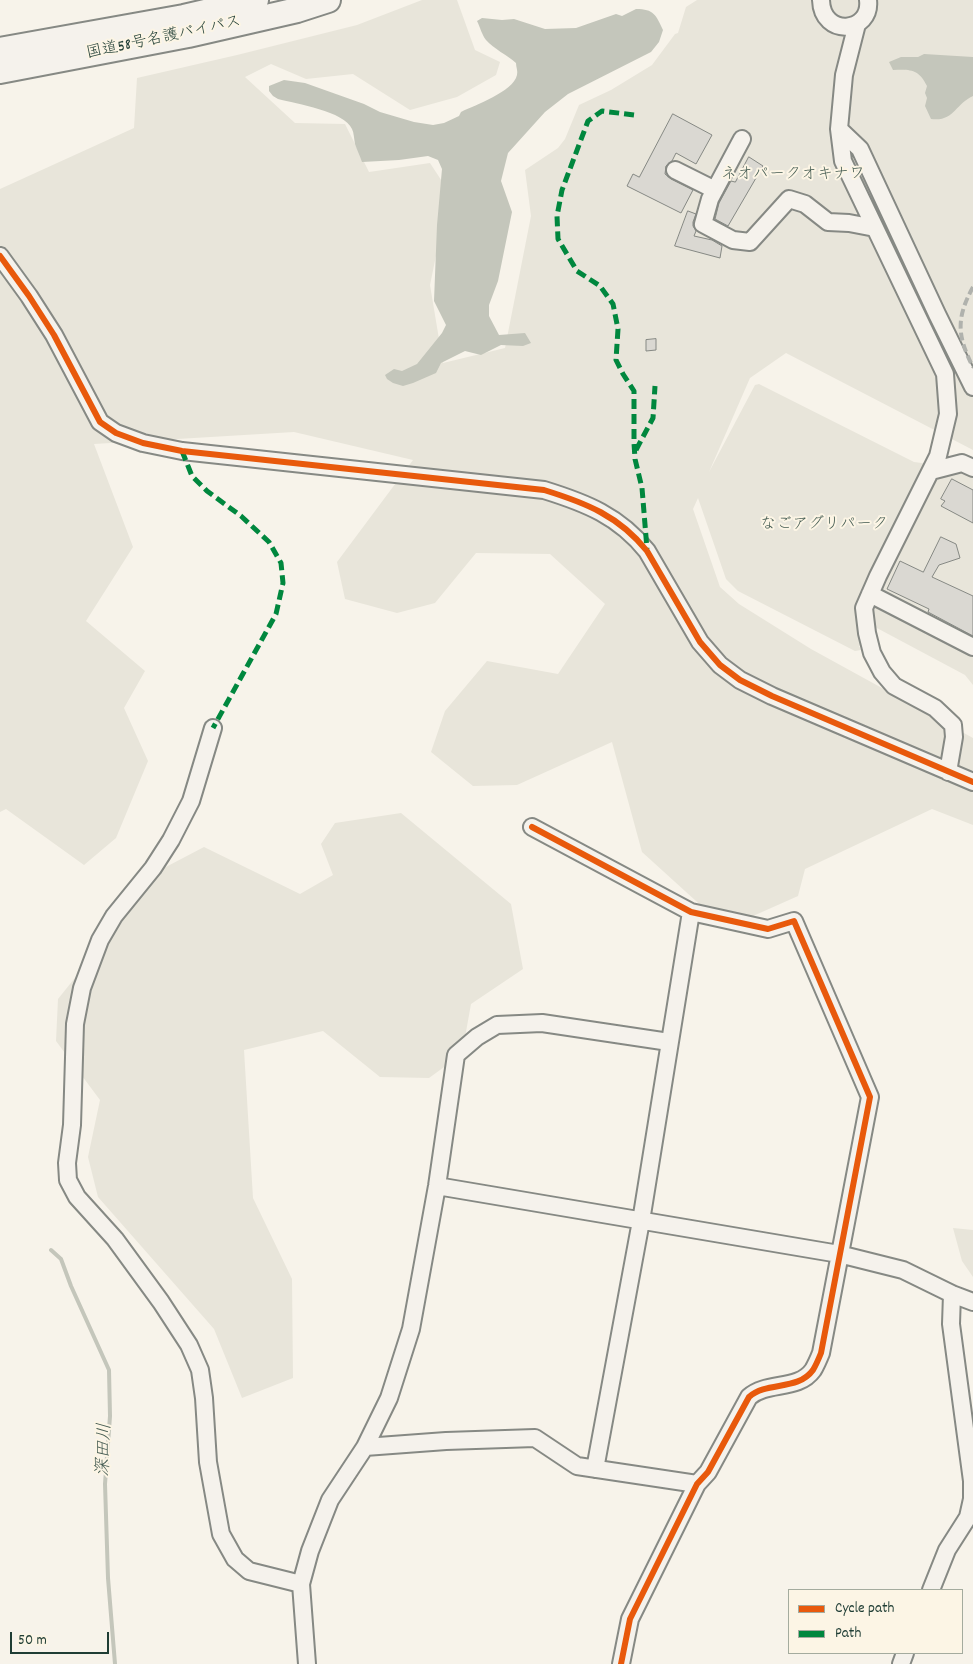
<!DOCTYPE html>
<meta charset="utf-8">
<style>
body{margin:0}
#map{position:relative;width:973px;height:1664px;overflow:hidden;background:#f7f3ea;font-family:Dekko,sans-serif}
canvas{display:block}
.legend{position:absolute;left:788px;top:1589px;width:175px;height:65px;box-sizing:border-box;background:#fcf5e5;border:1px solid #a4ab9e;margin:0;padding:6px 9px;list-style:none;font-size:15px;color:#1f3d34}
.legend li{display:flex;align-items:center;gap:10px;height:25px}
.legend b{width:25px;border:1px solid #a4ab9e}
.scale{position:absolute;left:10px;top:1632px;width:99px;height:22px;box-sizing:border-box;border:2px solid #1f3d34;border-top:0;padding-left:6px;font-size:15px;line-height:18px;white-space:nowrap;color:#1f3d34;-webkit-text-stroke:4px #fcf5e5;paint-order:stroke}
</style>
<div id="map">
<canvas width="973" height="1664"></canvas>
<ul class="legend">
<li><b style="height:6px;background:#e8590c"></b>Cycle path</li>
<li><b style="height:6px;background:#00873e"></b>Path</li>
</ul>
<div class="scale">50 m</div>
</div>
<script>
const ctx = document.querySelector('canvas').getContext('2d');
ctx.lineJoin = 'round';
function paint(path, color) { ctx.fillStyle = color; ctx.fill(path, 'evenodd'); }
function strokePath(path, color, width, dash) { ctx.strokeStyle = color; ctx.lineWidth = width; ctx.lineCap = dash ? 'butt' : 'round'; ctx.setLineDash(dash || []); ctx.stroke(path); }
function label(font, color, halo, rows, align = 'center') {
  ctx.font = font + ' Dekko,"Klee One",sans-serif'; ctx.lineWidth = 4; ctx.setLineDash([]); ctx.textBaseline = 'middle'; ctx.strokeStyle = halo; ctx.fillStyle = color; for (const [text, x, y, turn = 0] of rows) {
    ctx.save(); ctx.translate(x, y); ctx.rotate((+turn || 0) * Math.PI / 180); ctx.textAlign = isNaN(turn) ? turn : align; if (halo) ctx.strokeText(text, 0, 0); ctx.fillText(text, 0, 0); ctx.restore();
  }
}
paint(new Path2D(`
 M422,0h35l18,50 25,12 -4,13 -39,22 -47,13 -57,-36 -47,5 -35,-15 -26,13 50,46 50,1 24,48 61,-9 19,29 -19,93 13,78 62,-15 26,-132 -6,-46 33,-22 7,-9 14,-34 32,-15 41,-25 23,-31 3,-1 8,-26 11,-7h276v450l-187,-97 -36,25 -41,94 46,-87 4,-1 155,78 15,2 44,-4v225l-8,-10 -90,-48 1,8 -17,11 2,4 -6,1 -117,-60 -12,-12 -28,-81 -5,11 27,78 19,17 72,45 162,89v87l-41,-16 -127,60 -7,27 -45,20 -46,-5 -65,-59 -30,-110 -95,43 -44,1 -42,-34 14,-41 42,-50 71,13 47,-70 -55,-50 -74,-1 -41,50 -38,10 -52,-14 -8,-37 76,-102 -119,-28 -200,12 39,103 -47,74 59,50 -21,37 24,53 -32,77 -32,27 -78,-56 -6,3v-623l134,-61 3,-50 100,-23 120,-30z
 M401,813l110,91 12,65 -52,35 -9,50 -33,24 -49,-1 -57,-46 -79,19 9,148 39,81 1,99 -51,20 -28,-69 -116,-132 -10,-40 12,-57 -44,-59 2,-42 104,-130 42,-22 96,47 33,-19 -12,-31 14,-21z
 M953,1228l20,2v47l-11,-16z`), '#e8e5da');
paint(new Path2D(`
 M636,9c18,0 20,6 27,21l-4,12 -8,10 -83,42 -23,18 -37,41 -7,28 11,31 -14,69 -9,24v11l10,19 26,-2 6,10 -8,3 -22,-1 -20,10 -16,-4 -24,12 -5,10 -23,10 -10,3 -10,-3 -6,-4 -2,-4 9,-6 8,2 15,-7 25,-31 4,-8 -12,-24 3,-76 5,-56 -4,-9 -10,-4 -29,4 -37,2c-2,-6 -5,-12 -7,-18 -1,-5 -1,-11 -3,-15 -8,-18 -55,-25 -74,-30l-5,-3 -4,-5v-5l15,-6 21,3 59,21 16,8 34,10 19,3 11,-2 15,-7 2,-4c14,-7 52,-20 56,-37 1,-4 -1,-8 -1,-12 -9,-8 -22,-14 -30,-23 -4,-5 -6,-13 -9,-19l5,-3 20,2 12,-1 31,10 31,-1 40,-14 6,2z
 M924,54l49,3v39c-18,8 -19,26 -42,23l-6,-13 2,-8 -2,-5 2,-7c-8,-17 -17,-17 -34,-16l-4,-8 12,-5h17z`), '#c4c6bb');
strokePath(new Path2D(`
 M51,1250l10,9 10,27 38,84 1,46 -5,68 3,94 7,86`), '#c4c6bb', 4);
const building = new Path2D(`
 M673,114l39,21 -16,29 -20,-11 -4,8 -6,5 -1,8 6,5 22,11 -12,23 -54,-27 6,-12 6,3z
 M749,157l14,9 -35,60 -13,-7 4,-16 12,-22 4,1z
 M688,211l8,3 -3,8v4l3,5 -2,5 18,4 10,6 -2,12 -45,-12z
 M656,339v11l-10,1v-11z
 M952,479l21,11v33l-32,-17 4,-5 -4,-2z
 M941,537l15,7 4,14 -21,7 -7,12 41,19v40l-45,-24 1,-3 -42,-20 13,-28 23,11z`);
paint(building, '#dad8d2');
strokePath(building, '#868984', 1);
const minor = new Path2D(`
 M821,0c1,38 51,33 47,0
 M857,24l-13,51 -5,54 4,32 102,213 3,40 -10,42 -60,120 -14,32 3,25 5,20 10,19 12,14 41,22 18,17 1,12 -6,35
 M839,129l21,20 77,165 36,73
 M742,139l-32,60 -7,25 30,16 17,2 39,-43 16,5 23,18 21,1 26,5
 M675,170l40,20
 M0,256l29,40 25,39 46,87 16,11 27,10 39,8 362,39c42,13 75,26 103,61l53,91 20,23 20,15 32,16 201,86
 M931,471l31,-8 11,5
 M870,594l103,53
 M213,728l-22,73 -20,39 -18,28 -39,48 -14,24 -18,48 -7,36 -3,101 -5,38 1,17 9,17 38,42 46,63 28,43 11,25 4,28 4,64 13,72 14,25 14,12 52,13
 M532,827l159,85 77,17 26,-8 76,176 -49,256c-2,5 -5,12 -8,17 -15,21 -46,11 -64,27l-41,75 -11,12 -67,135 -9,45
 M437,1186l402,68 64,16 49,24 21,8
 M365,1447l81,-6 89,-3 42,28 120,18
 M595,1469l46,-248 50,-309
 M931,1590l16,-40 21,-33 4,-18v-18l-21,-157 1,-30
 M307,1664l-6,-80 9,-33 20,-51 35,-53 24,-49 22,-69 26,-143 19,-131 21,-18 20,-12 45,-2 127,19
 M901,1664l4,-11`);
const highway = new Path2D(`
 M0,50l184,-33 72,-17
 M0,71l188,-36 109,-25 31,-10`);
strokePath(minor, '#868984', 20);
strokePath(highway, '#868984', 28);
strokePath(minor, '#f5f2ec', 16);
strokePath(highway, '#f5f2ec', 24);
strokePath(new Path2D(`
 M973,287c-17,31 -16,49 0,80`), '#b0b2ad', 4, [8, 4]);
strokePath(new Path2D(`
 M634,115l-32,-4 -14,10 -26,69 -5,26 1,23 19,32 23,15 13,18 5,25 -2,31 7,14 11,17v52l1,16 7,29 5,61
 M636,450l17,-32 2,-32
 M182,451l10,25 15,15 34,25 28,26 12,21 2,20 -7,31 -63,114`), '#00873e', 5, [10, 5]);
strokePath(new Path2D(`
 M0,256l29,40 25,39 46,87 16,11 27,10 39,8 362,39c42,13 75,26 103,61l53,91 20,23 20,15 32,16 201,86
 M532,827l159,85 77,17 26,-8 76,176 -49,256c-2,5 -5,12 -8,17 -15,21 -46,11 -64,27l-41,75 -11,12 -67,135 -9,45`), '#e8590c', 6);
label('16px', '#1f3d34', '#fcf5e5', [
 ["国道58号名護バイパス",164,39,-12]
]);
label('16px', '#455c52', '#fcf5e5', [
 ["ネオパークオキナワ",793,176],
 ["なごアグリパーク",824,526]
]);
label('italic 18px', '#435a51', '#fcf5e5', [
 ["深田川",106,1450,-88]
]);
</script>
